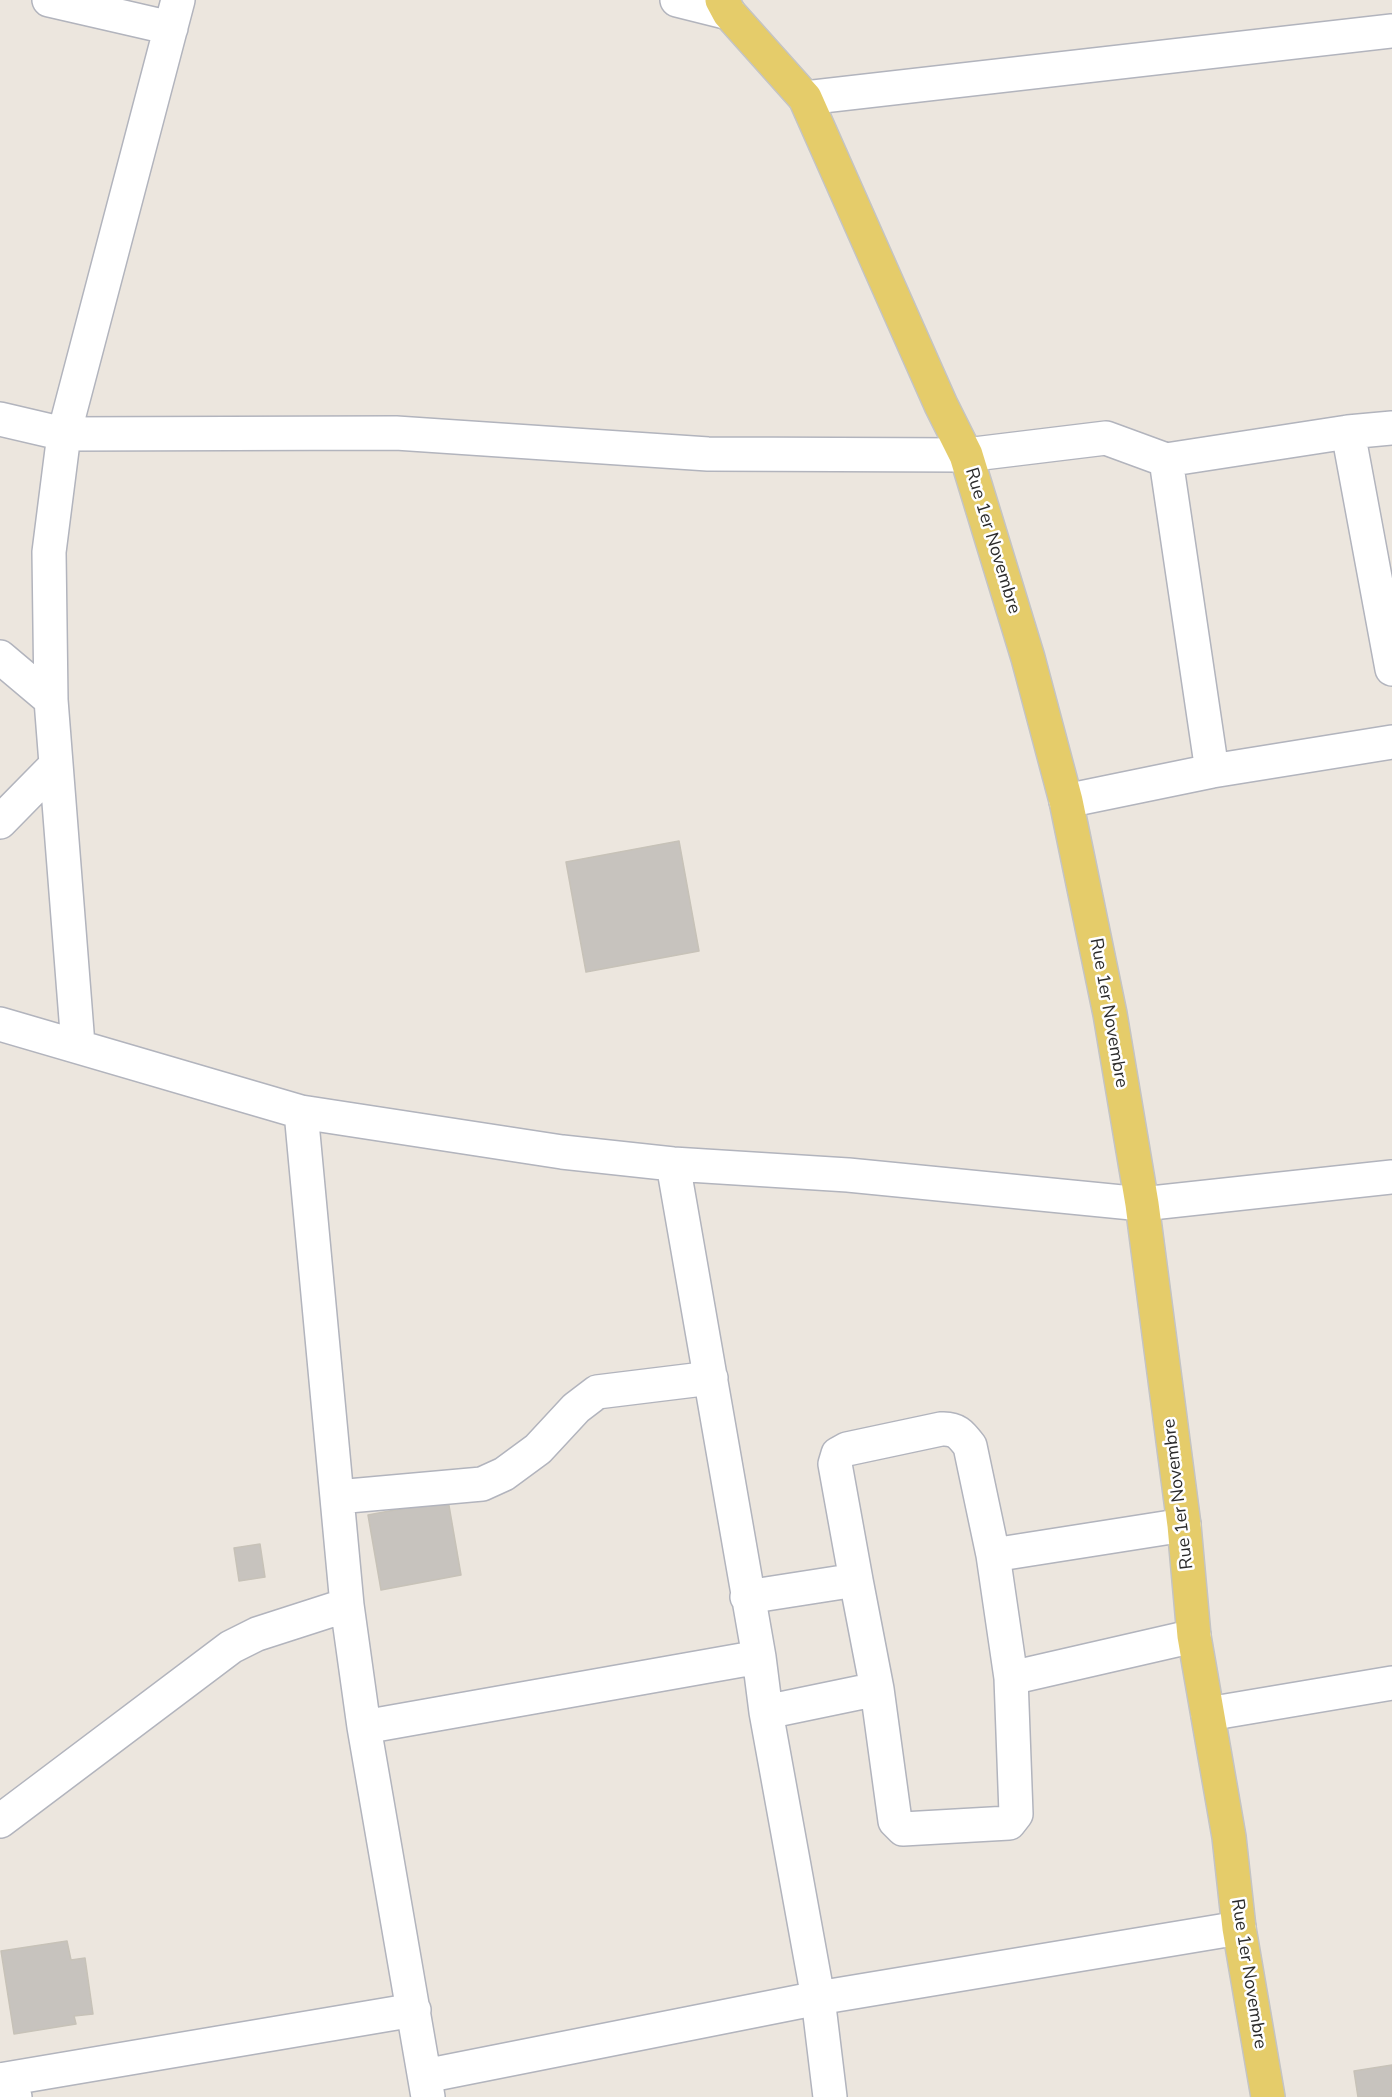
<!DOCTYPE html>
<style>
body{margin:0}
canvas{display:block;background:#ece6de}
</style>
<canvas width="1392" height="2097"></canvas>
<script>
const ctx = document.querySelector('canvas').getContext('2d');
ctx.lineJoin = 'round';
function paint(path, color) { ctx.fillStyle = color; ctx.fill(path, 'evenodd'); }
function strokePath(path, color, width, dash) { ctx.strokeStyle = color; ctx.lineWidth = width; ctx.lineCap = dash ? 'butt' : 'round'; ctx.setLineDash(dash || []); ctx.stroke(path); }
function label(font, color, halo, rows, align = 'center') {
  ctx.font = font + ' "Nunito Sans",sans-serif'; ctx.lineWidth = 5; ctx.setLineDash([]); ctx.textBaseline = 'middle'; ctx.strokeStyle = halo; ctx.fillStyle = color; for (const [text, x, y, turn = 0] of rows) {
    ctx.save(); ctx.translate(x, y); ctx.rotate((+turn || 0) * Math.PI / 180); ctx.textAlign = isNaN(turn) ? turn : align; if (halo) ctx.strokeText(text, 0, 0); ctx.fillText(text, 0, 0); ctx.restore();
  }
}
const building = new Path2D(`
 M679,841l20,110 -113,21 -20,-110z
 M448,1500l13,75 -80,15 -13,-75z
 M260,1544l5,33 -26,4 -5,-33z
 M67,1941l4,19 14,-2 8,56 -19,2 2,8 -62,10 -13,-83z
 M1392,2065v32h-34l-4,-26z`);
paint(building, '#c7c3be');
strokePath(building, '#c7c2b8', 1.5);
const street = new Path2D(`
 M49,0l122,28
 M677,0l52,13
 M0,419l64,15 332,-1 312,21 258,1 140,-17 60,22
 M1348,432l44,-4
 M0,657l51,43
 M1212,771l-46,-311 182,-28 44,237
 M1066,801l146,-30 180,-29
 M0,822l55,-56
 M0,1024l301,88 261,40 111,12 175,11 294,29 250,-27
 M78,1045l-27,-345 -2,-148 15,-118 114,-434
 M673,1164l86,493 7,55 52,286 12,99
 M337,1497l145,-13 22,-10 34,-25 38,-41 21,-16 114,-14
 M993,1555l191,-30
 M856,1580l21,109
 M747,1597l109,-17 -21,-116 3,-10 9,-5 94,-20c15,-1 20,5 29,17l23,109 18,123 5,136 -7,9 -106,6 -8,-8 -18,-132 -111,23
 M347,1605l17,122 64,370
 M1011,1678l183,-42
 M1208,1714l184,-31
 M364,1727l395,-70
 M0,1821l231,-174 26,-13 90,-29 -46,-493
 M425,2076l393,-78 421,-70
 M0,2080l414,-70`);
const secondary = new Path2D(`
 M805,98l587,-67
 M0,2080l15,17`);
const primary = new Path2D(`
 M722,0l7,13 76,85 136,307 25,50 62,203 38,143 44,213 32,190 42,321 10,111 35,201 10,91 29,169`);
strokePath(street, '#b2b4bd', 36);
strokePath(secondary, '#b2b4bd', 36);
strokePath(primary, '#c4c4c4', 36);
strokePath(street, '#fff', 33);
strokePath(secondary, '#fff', 33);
strokePath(primary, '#e5cc6a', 33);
label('18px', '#2b2b2b', '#fff', [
 ["Rue 1er Novembre",992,541,73],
 ["Rue 1er Novembre",1108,1013,80],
 ["Rue 1er Novembre",1179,1494,-97],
 ["Rue 1er Novembre",1248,1974,81]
]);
</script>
